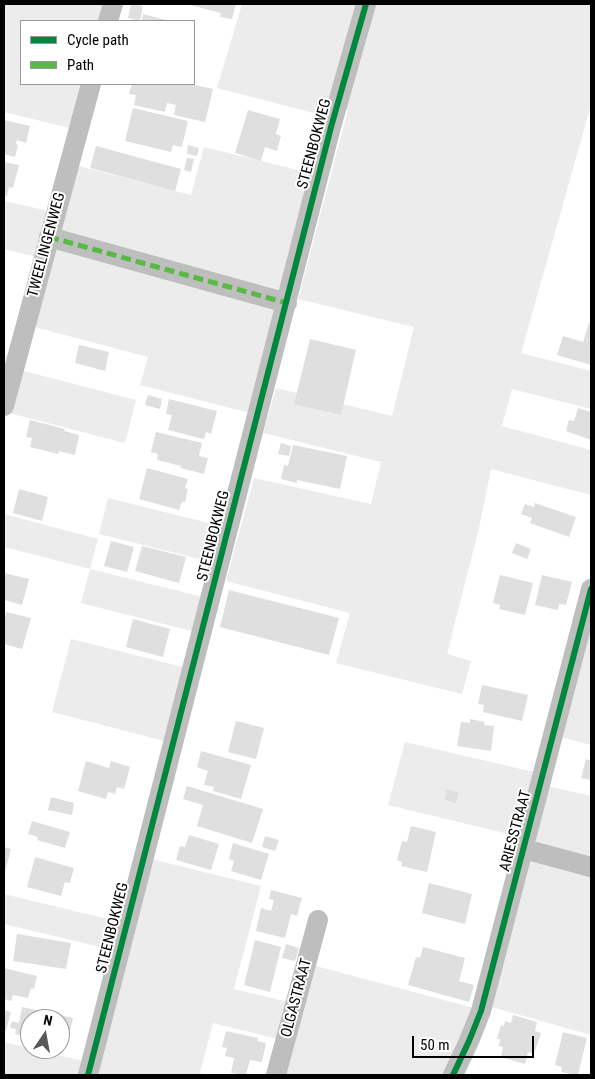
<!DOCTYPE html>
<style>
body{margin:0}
#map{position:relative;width:595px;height:1079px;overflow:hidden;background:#fff;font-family:"Roboto Condensed",sans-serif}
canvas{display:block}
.frame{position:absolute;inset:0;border:5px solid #000;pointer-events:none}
.legend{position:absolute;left:20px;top:20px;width:175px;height:65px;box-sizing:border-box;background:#fff;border:1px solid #999;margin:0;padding:6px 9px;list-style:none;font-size:15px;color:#000}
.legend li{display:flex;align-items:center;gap:10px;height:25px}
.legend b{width:25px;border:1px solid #999}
.north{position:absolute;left:20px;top:1009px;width:50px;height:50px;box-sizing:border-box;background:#fff;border:1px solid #999;border-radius:50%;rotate:12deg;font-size:14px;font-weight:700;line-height:20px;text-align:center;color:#000}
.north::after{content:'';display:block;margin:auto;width:18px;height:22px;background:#595959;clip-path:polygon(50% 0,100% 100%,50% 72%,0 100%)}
.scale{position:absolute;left:412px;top:1036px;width:122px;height:22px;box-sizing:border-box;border:2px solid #000;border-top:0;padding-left:6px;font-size:15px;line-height:18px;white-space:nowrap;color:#000;-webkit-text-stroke:4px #fff;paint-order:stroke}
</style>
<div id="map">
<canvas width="595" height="1079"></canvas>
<div class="frame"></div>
<ul class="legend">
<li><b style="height:6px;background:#00873e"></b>Cycle path</li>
<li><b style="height:6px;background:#58b947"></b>Path</li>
</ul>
<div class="north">N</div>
<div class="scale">50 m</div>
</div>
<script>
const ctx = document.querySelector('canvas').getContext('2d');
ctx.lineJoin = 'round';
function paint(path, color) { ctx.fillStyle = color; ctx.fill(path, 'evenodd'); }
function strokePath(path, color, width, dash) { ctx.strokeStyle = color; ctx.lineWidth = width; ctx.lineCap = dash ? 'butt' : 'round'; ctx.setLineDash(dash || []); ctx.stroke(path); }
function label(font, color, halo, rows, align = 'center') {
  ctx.font = font + ' "Roboto Condensed",sans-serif'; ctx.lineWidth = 4; ctx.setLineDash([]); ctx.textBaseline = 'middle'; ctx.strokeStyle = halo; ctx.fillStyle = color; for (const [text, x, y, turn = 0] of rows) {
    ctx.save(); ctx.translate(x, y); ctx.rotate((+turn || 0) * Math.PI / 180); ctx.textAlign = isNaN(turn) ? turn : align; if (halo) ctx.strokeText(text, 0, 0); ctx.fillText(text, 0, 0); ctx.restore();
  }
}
paint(new Path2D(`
 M4,4h103l-5,17h-81v63h65l-12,45 -70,-17z
 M242,4h349v101l-70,248 70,18v38l-79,-20 -10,37 89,24v45l-100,-26 -12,59 -32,126 24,7 -9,33 -126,-31 14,-50 -124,-32 28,-103 117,26 10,-42 -118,-29 13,-45 116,28 22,-89 -116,-28 50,-189 -5,-2 -6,11 -120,-31z
 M204,147l118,29 -37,119 -226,-60 16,-70 116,30z
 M4,201l45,10 -12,46 -33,-8z
 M55,246l223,63 -20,106 -118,-30 8,-28 -117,-31z
 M20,370l116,30 -11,43 -116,-30z
 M108,498l121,30 -9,36 -121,-30z
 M4,514l94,25 -8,30 117,29 -8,35 -118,-30 9,-34 -86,-22z
 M591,632v113l-31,-8 27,-102z
 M71,639l120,30 -19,74 -120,-31z
 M405,742l133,31 -17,64 -133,-32z
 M547,786l44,10v65l-55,-18 -2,-5z
 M151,859l110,27 -27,103 58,14 -10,37 -69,-17 -13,50 6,2h-112z
 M531,860l60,11v164l-103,-29 40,-142z
 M4,894l116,28 -7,28 -109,-26z
 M312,965l162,43 -29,67h-164z
 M4,1042l83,20 -4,13h-79z`), '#ececec');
paint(new Path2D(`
 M131,4l12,2 -3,15 -12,-3z
 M186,4h50l-4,15 -12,-2 1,-4z
 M143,14l27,7h-28z
 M132,84h59l22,5 -8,33 -31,-7 2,-10 -9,-2 -2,9 -31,-7 2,-10 -7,-1z
 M133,108l55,13 -6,26 -9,-2 -2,7 -46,-11z
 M248,110l32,9 -4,15 5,2 -4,15 -12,-4 -4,14 -26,-8z
 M4,120l26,6 -4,17 -9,-3 -1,4 2,1 -3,12 -11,-3z
 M188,145l11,3 -2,8 -10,-2z
 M96,146l85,23 -6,22 -85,-23z
 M187,158l7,1 -3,13 -7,-2z
 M4,162l15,3 -6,23 -4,-1 -2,9h-3z
 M589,323l2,1v41l-34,-10 6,-19 20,6z
 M310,339l46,11 -15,65 -47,-11z
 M79,345l30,7 -4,19 -30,-8z
 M148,395l14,4 -2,10 -15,-4z
 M169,399l48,12 -6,23 -5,-2 -2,7 -36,-9 4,-15 -6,-1z
 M578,408l13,4v28l-25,-9 3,-11 5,1z
 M30,420l35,9 -1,2 15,4 -4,20 -16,-4 -1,3 -28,-7 2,-9 -6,-1z
 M156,432l46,11 -3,13 9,2 -4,16 -23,-6v-2l-24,-6 1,-6 -7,-2z
 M281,443l10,3 -2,10 -11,-2z
 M293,445l54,11 -7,33 -43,-9v3l-16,-4 3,-14 4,1z
 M147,468l41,11 -3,9 3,1 -3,13h-3l-3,8 -40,-11z
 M19,489l29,8 -6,24 -29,-8z
 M535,503l41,14 -7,20 -39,-14 2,-5 -11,-4 4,-10 9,3z
 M111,541l23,6 -7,25 -23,-6z
 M516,543l15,6 -4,10 -15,-6z
 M142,546l44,11 -7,26 -44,-12z
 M4,573l25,6 -7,26 -18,-5z
 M500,575l33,8 -8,32 -26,-6 1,-4 -7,-2z
 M542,575l30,7 -6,23 -7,-1 -1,6 -23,-5z
 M229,590l110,28 -10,37 -109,-28z
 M6,612l25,6 -9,31 -18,-5v-22z
 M133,619l37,10 -7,28 -37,-10z
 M482,685l46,10 -6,26 -39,-9 1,-7 -6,-1z
 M470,719l15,3 -1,3 10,1 -3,25 -34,-5 4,-24 9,1z
 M236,721l28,7 -8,31 -28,-7z
 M201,751l50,14 -10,34 -28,-8 1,-4 -10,-2 4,-14 -11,-4z
 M586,759l5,2v19l-10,-2z
 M86,761l23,7 2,-7 19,6 -6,22 -7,-2 -2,7 -7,-2 -2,7 -28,-8z
 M187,786l76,23 -11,34 -55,-17 6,-21 -20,-6z
 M447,789l12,4 -3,10 -11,-3z
 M51,797l23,6 -2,12 -24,-5z
 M32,821l38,11 -5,16 -28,-8 1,-3 -10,-3z
 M411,826l25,6 -9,40 -26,-6 1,-4 -5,-2 5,-19 5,1z
 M189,835l30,9 -8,26 -35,-10 4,-14 5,1z
 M265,836l14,4 -4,11 -13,-4z
 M233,843l36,11 -8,26 -30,-9 3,-10 -5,-2z
 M4,847l7,2 -7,26z
 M35,857l39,11 -4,15 -5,-1 -4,14 -34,-9z
 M429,883l43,11 -7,30 -43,-11z
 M271,890l31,8 -5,18 -6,-2 -6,24 -29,-7 5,-23 10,3 3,-11 -5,-1z
 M17,934l54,9 -5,26 -53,-8z
 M255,940l26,7 -11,45 -26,-7z
 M286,944l13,4 -4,13 -13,-3z
 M423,947l42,11 -6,23 15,4 -5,17 -61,-17 8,-28 4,1z
 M4,968l33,8 -3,13 -3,-1 -3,10 -15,-3 -2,6 -7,-2z
 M22,1007l51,11 -7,29h-3l-2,7 -17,-4 16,-1v-30h-30v18l-15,-3 1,-5 -6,-1 2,-7 7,2z
 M4,1010l7,2 -5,19 -2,-1z
 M513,1015l24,7 -2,9 6,2 -7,21 -6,-2 -3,12 -24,-7 2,-10 -4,-1 1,-7h-3l4,-14 3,1 1,-5 6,2z
 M226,1031l32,7 -1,3 9,2 -4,19 -12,-2 -4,15 -15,-2 3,-15 -9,-2 2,-8 -5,-1z
 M563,1032l24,6 -9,37 -17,-3 1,-5 -7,-2z`), '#dfdfdf');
strokePath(new Path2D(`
 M108,21l5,-17
 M49,237l238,66
 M4,406l87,-322
 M524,849l67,18
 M88,1075l243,-948 35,-123
 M276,1075l42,-155
 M453,1075l16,-34 12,-30 110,-422`), '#bebebe', 20);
strokePath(new Path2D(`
 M49,237l238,66`), '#58b947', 5, [10, 5]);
strokePath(new Path2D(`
 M88,1075l243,-948 35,-123
 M453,1075l16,-34 12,-30 110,-422`), '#00873e', 6);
label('15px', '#000', '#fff', [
 ["STEENBOKWEG",315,144,-75],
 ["TWEELINGENWEG",47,245,-75],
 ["STEENBOKWEG",214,536,-76],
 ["ARIESSTRAAT",516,831,-75],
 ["STEENBOKWEG",113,928,-76],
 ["OLGASTRAAT",297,998,-75]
]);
</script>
